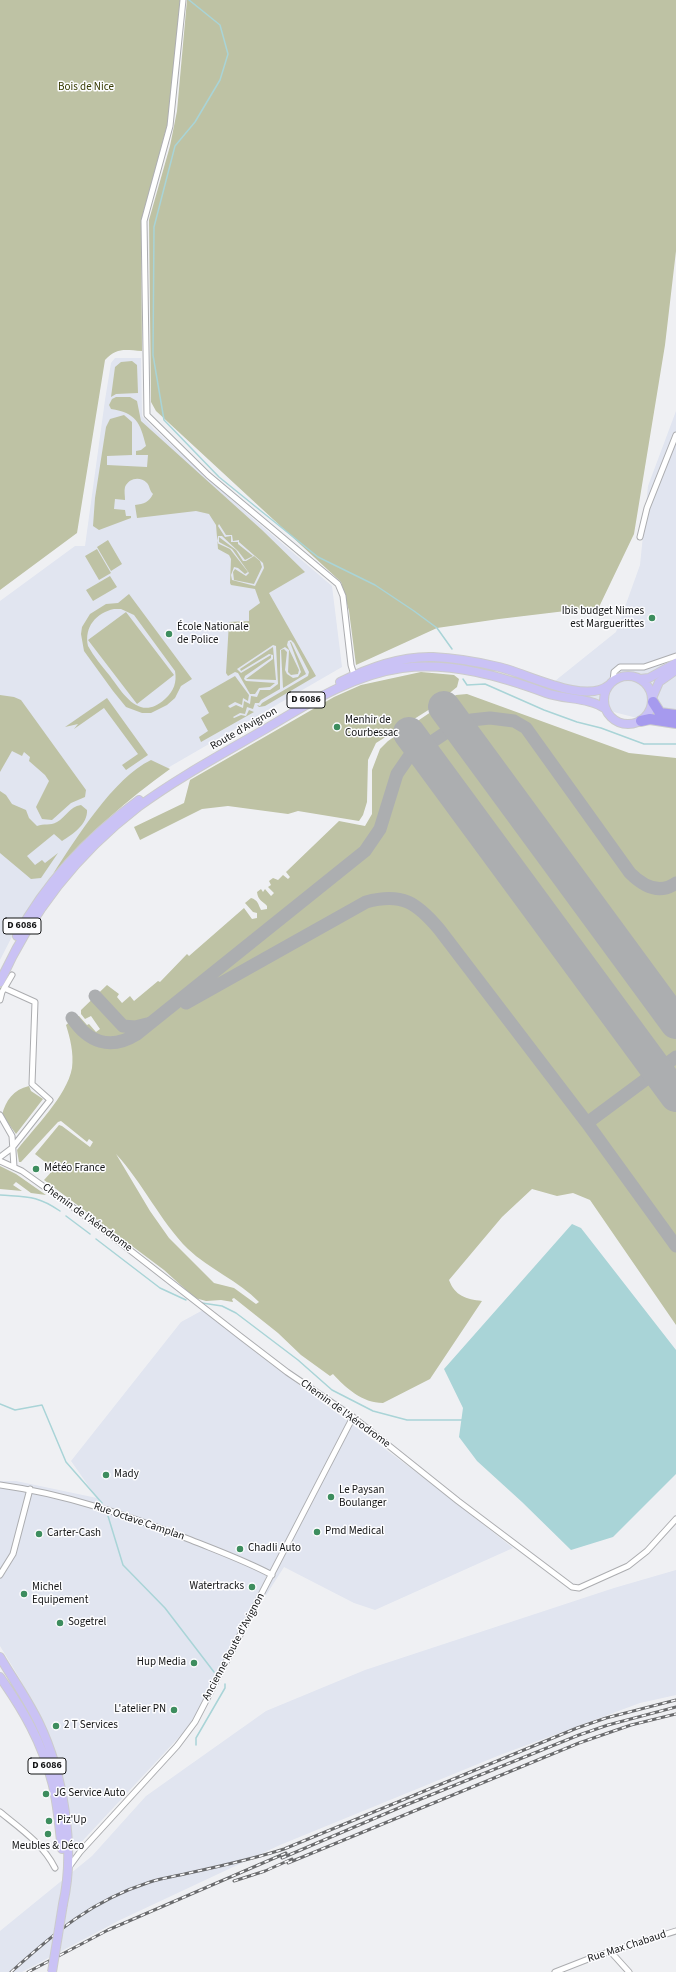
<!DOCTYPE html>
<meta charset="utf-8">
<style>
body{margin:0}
canvas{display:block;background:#eff0f3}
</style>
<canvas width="676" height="1972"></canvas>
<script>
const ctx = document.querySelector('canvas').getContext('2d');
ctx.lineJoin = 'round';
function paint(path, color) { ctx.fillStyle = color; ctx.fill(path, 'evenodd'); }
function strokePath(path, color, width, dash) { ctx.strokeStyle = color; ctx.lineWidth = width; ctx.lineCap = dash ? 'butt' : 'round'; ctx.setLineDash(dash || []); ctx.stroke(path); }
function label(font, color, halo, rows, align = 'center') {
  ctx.font = font + ' "Source Sans 3",sans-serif'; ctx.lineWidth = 3; ctx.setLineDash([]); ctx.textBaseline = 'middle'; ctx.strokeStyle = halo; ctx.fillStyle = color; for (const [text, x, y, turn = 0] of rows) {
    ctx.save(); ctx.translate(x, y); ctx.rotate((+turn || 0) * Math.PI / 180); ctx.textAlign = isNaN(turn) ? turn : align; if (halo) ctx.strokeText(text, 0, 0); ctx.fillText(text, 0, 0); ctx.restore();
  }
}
paint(new Path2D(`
 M115,358h26l1,58 12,13 96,87 82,70 10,81 -171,99 -35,25 -65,60 -50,68 -21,41v-359l75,-55h10l20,-146 6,-37z
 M676,411v317l-136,-35 76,-61 24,-67 8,-79z
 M203,1310l52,42 173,129 85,67 -138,62 -21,-7 -70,-36 -70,110 -20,44 -120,129 -3,-2 -1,-29 -24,-91 -26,-49 -20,-33v-165h16l81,17 -26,-37 110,-139z
 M676,1570v125l-36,8 -140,52 -220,90 -160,75 -98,52h-22v-41l92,-75 54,-60 120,-85 99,-41 249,-82z`), '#e1e5f0');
paint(new Path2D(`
 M0,0h180l-11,118 -28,103 1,130c-17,-1 -25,-4 -37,9l-28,173 -77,57z
 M187,0h489v251l-11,94 -31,189 -35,73 -100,12 -62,9 -81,37 -7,-54 -8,-29 -185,-171 -5,-9 -2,-182 21,-74 7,-35z
 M132,361l5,4 1,28 -22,1 -5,3 4,-30 6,-5z
 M116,397h14l7,4 4,20 121,109 43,42 -36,21 47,83 -51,30 -6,1 -2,-2 3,1 2,-3 46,-27 1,-4 -15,-29 -3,-3 -3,1 -1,4 12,25 -1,4 -7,1 -3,-3 1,-22 -4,-3 -5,3v39l-19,11 -2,3h-4l-2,6 -6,-2 -2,7 -5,-1 -7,4 1,1 7,-3 5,1 3,-6 5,2 -53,30 -2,-5 9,-6 -7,-13 8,-5 -9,-17 35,-20 14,19 -1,6 -5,-3 -1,7 -7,-3 -7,4 2,2 6,-3 7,3 1,-7 6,3 1,-8 6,1 3,-7h10l8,-6 -2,-38 -3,-1 -36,24 4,4 30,-18v3l-26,18 -1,3 2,2 29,2 -5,4 -11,1 -4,6h-5l-12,-21 -3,-1 -7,4 -2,-3 3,-51 20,-1v-10l11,-8 -5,-14 -24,-4 -1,-2 1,-24 -2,-4 -11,-6 -2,-24 -7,-11 -13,-3 -59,7 -2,-13c9,-1 14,-3 18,-11 -4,-4 -3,-8 -6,-11 -7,-7 -18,-5 -22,4 -1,4 0,9 0,13l-10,-1 -1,10 11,1 1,6h5v2l-32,12 -6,-4 2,-28 11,-71 4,-8 14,-4 8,7v33l-25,1v9l40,2 1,-12h-12v-4l5,-1 5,-4c-6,-24 -10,-33 -35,-37l-2,-4 3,-6zM219,524l7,11h6l1,6 6,-1v2l24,21 1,5 -9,18 -23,-6 -1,-5 3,-8 4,1 7,6 3,-2 -18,-23 -13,-6 1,-7h4l16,15 7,9 8,-4 -15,-12v-2h-7v-6l-6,1 -7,-11z
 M219,537l17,13 7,11h3l8,-5 6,5 2,6 -8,17 -20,-4 -1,-8 2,-3 11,7 3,-3 -17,-24 -13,-7z
 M108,540l14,24 -11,7 -14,-24z
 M97,549l14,24 -12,7 -14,-24z
 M110,576l7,11 -24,14 -7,-11z
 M129,594l63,85 -11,7 -6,12 -8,7 -16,8h-9l-16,-6 -13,-16 -29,-40 -3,-17 1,-7 8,-13 16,-10 12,-1zM114,609h7l13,6 41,56c2,11 -1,20 -10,28 -25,23 -41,-4 -55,-23 -8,-10 -16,-19 -22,-30 -4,-19 8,-33 26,-37z
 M126,612l48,63 -37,29 -49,-64z
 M290,642h1l15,32 -23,14 -2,-38 3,-1 3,3 -2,18 2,4 6,4 5,-1 3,-5z
 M273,647l3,33 -30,-1 27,-20v-4l-4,-1 -28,17 -1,-2z
 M421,672l33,3 5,4 -2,8 -27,22 -54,34 -8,17 -1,42 -4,13 -4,6 -61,-10 -10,3 -60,-8 -26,3 -62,31 -6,-13 50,-24 6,-23 144,-83 27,-12z
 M467,694l162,59 47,5v567l-86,-125 -17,-7 -16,3 -25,-7 -30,28 -53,63c6,16 17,19 33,21l-52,78 -47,24c-21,0 -37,-15 -50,-29l-3,2 -29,-21 -23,-22 -44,-35 -2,1 1,3 -12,-2 -15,1 -11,-3 -31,-28 -120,-90 10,-11 -19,-15 24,-29 3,1 28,21 3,-5 -4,-3 -2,3 -26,-21 -3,1 -37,40h-2l-2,-12c17,-22 50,-54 55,-82 2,-15 -2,-30 -6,-43l10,-9h3l8,9 2,-1 7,8 4,-3 -9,-13 -6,3 -4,-5v-4l26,-25 12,9 -2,3 5,6 8,-7 4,5 24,-20 2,1 27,-28 2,2 55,-48 8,11 5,-1v-5l-4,-1 -8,-9 6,-5c7,2 7,6 10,12l6,-1v-3c-4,-5 -9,-5 -10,-14l4,-3 2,3 2,-3 6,7 3,-3 -6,-6 3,-2 -2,-4 4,-3 5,2 5,-5 5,4 2,-2 -4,-5 53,-51 26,5 7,-12v-44l8,-21 8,-8 68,-46zM116,1154c27,29 44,67 72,95 21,20 51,32 71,53l-3,2 -22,-16 -20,-5 -45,-45 -19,-27z
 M0,695l14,2 7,3 65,90 -1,7 -14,6 -19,17 -10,-1 -6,-12 13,-26 -4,-6 -16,-14 1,-4 -6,-5 -2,4 -10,-5 -12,21z
 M107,698l41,57 -22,15 -4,-5 16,-11 -34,-46 -30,21 4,-5 -13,3z
 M151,760l19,9c-43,31 -82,65 -117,105 22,-34 61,-97 98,-114z
 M0,791l6,4 6,9 14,6 3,8 8,8c7,-3 13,0 20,-4 9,-5 12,-15 24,-17l6,5c1,14 -15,25 -25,31l-8,-7 -27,22 8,9 7,-5 3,3 13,-10 -17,25 -10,1 -31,-26z
 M29,1086l2,5 12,8 -27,35 -14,-19c4,-15 11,-25 27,-29z
 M0,1166l16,8 30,21 -15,-2 -15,-11 -3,3 9,6 -22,-2z`), '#bec2a4');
paint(new Path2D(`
 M572,1224l9,4 95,122v124l-63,63 -42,13 -49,-48 -45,-41 -18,-24 4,-29 -19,-39z`), '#a9d4d7');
strokePath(new Path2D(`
 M189,0l31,25 8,29 -8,26 -25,42 -20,24 -21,81 -1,128 11,65 55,57 42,34 57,46 57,28 39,26 23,17 15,21
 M463,679l4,6 18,-1 59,26 33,12 24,6 43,16h32
 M0,1195c27,2 37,0 60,16
 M66,1216l24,18
 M96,1239l64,49 26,12
 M202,1303l20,3 14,7 62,47 34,30 41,21 34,9h56
 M0,1404l15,6 27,-5 24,57 36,41
 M108,1516l15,49 42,43 49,64
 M196,1745v-7l29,-50v-4`), '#a9d4d7', 1.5);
strokePath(new Path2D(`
 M95,996l28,30 12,1 12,-3
 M186,1003l180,-101c36,-10 51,1 73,27l148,194 89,123
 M72,1018c16,24 38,33 65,16l228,-183 15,-22 17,-55 11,-16 49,-33 14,-5 19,-2 24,3 12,7 104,145c13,13 29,22 46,10
 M587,1123l89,-66`), '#acaeb0', 13);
strokePath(new Path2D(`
 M444,707l232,316
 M409,733l267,363`), '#acaeb0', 32);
const street = new Path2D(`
 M183,0l-13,126 -26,95 3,194 61,60 130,109 5,12 8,69 3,10
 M640,537l7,-29 29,-73
 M613,681l1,-9 6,-5h24l32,-11
 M0,1000l2,-8 10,-17
 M0,1115l12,21 2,31
 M0,1157l12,-9 38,-48 -18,-16 3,-82 -31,-14
 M0,1161l22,10 77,55 141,110 47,36 66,45 105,84 114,86 7,1 49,-22 19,-15 29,-32
 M0,1485c66,9 129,31 191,55 27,11 55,21 81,35
 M0,1575l13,-21 17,-65
 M0,1812c21,17 43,32 55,56
 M69,1867l11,-15 97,-106 18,-24 158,-305
 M610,1951l19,21
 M555,1972l41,-16 80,-25`);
const primary = new Path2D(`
 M604 700a24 24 0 1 1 48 0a24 24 0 1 1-48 0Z
 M640,679l9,-1 27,-15
 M340,682c29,-14 60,-26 93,-25 22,1 45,5 66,10 27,6 86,38 110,18
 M653,696l6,-14 17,-12
 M17,936c29,-54 73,-100 122,-136
 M0,982c31,-69 78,-129 138,-175 41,-30 86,-54 129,-79 42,-25 85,-53 135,-60 50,-6 98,8 144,25 20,7 43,4 60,16
 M0,1657c13,22 28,43 39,66 24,50 37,126 24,181
 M0,1677c23,33 42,65 52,105 6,21 7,45 10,67`);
const highway = new Path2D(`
 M653,702l7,11 16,2
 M641,721l9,-2 26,4`);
strokePath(street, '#acadb0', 7);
strokePath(primary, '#cbcbcc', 10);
strokePath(highway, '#cbcbcc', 12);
strokePath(street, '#fff', 5);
strokePath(primary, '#cac2f5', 8);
strokePath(highway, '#a69aee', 10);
const rail = new Path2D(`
 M282,1858l119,-51 178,-72 29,-10 68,-18
 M288,1863l291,-120 52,-18 45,-11
 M234,1881l31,-10 27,-12
 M11,1972c46,-41 80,-71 139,-90 13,-4 26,-6 39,-9 32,-7 64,-14 95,-24l293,-121 29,-10 70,-18
 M28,1972l80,-42 178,-77`);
strokePath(rail, '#6a6b6d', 3);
strokePath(rail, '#fdfdff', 1.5, [4.5]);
const primaryBridge = new Path2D(`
 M52,1972l11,-68`);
strokePath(primaryBridge, '#cbcbcc', 10, []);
strokePath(primaryBridge, '#cac2f5', 8);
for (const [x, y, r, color] of [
 [652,618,4,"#3d8d5e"],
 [169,634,4,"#3d8d5e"],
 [337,727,4,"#3d8d5e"],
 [36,1169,4,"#3d8d5e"],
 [106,1475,4,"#3d8d5e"],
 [331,1497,4,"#3d8d5e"],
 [317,1532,4,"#3d8d5e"],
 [39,1534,4,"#3d8d5e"],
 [240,1549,4,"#3d8d5e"],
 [252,1587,4,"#3d8d5e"],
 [24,1594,4,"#3d8d5e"],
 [60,1623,4,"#3d8d5e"],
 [194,1663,4,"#3d8d5e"],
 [174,1710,4,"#3d8d5e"],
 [56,1726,4,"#3d8d5e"],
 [46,1794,4,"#3d8d5e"],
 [49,1821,4,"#3d8d5e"],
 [48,1834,4,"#3d8d5e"]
]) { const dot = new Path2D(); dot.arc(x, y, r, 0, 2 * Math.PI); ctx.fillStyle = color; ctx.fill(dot); strokePath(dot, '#fdfdff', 1.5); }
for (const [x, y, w] of [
 [306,700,38],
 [22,926,38],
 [47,1766,38]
]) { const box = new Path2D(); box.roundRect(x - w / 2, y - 8, w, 16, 3); ctx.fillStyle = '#fdfdff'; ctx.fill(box); strokePath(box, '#131415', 1); }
label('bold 10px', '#131415', null, [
 ["D 6086",306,700],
 ["D 6086",22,926],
 ["D 6086",47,1766]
]);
label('11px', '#363a00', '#fdfdff', [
 ["Bois de Nice",86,88]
]);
label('11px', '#131415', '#fdfdff', [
 ["Ibis budget Nimes",644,612,"right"],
 ["est Marguerittes",644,625,"right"],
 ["École Nationale",177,628],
 ["de Police",177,641],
 ["Menhir de",345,721],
 ["Courbessac",345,734],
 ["Météo France",44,1169],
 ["Mady",114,1475],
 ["Le Paysan",339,1491],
 ["Boulanger",339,1504],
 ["Pmd Medical",325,1532],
 ["Carter-Cash",47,1534],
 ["Chadli Auto",248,1549],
 ["Watertracks",244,1587,"right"],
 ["Michel",32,1588],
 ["Equipement",32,1601],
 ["Sogetrel",68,1623],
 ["Hup Media",186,1663,"right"],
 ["L'atelier PN",166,1710,"right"],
 ["2 T Services",64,1726],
 ["JG Service Auto",54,1794],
 ["Piz'Up",57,1821],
 ["Meubles & Déco",48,1847,"center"]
], 'left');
label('11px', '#131415', '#fdfdff', [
 ["Route d'Avignon",244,729,-30],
 ["Chemin de l'Aérodrome",87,1218,36],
 ["Chemin de l'Aérodrome",345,1414,36],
 ["Rue Octave Camplan",139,1522,19],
 ["Ancienne Route d'Avignon",234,1647,-62],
 ["Rue Max Chabaud",627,1947,-18]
]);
</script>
